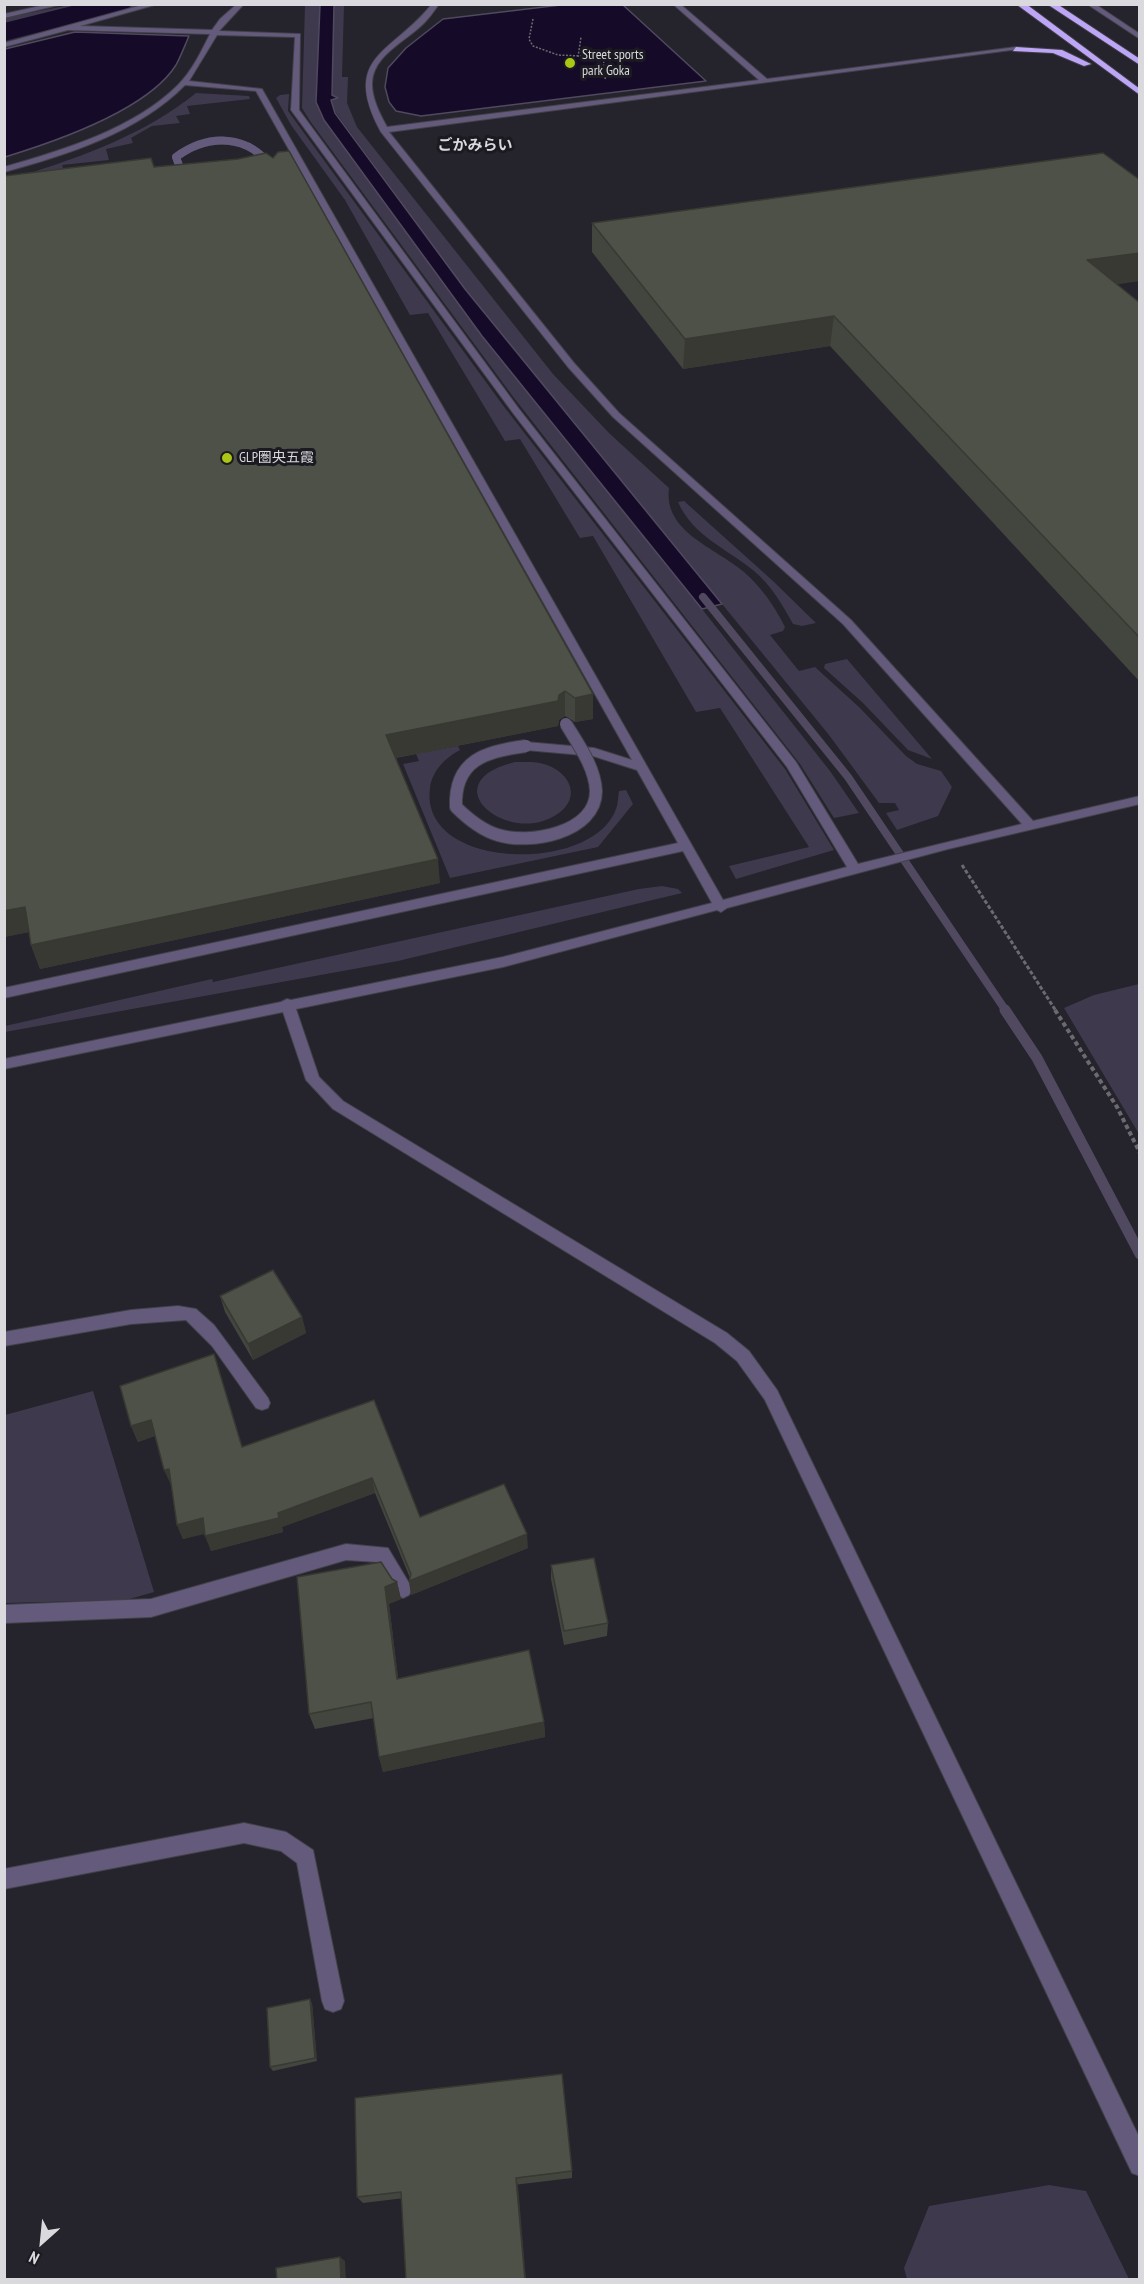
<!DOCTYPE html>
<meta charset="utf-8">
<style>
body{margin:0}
#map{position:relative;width:1144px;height:2284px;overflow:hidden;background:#25232b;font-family:"PT Sans Narrow",sans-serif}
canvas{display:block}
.frame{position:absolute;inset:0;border:6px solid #dad9de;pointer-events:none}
.north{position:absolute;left:12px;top:2212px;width:60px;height:60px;-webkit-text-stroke:4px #1c1a21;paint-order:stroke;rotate:207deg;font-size:16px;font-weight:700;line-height:24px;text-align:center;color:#dad9de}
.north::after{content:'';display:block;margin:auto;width:21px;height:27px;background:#dad9de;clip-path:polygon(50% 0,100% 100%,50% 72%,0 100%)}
</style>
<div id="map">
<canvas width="1144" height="2284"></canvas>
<div class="frame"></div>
<div class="north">N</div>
</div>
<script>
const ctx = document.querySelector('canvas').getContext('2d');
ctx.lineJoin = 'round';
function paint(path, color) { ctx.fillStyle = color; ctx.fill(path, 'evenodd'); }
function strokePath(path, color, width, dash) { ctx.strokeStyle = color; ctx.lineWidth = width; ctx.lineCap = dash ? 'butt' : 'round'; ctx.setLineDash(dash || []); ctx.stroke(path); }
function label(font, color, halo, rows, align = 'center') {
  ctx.font = font + ' "PT Sans Narrow","Noto Sans JP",sans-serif'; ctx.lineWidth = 6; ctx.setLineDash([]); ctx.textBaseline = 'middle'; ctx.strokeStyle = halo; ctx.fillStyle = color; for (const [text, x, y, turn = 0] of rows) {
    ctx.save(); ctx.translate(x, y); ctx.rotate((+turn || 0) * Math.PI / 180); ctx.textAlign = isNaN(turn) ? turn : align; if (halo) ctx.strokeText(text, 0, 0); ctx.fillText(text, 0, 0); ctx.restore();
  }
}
paint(new Path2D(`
 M70,5h28l-85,20 -8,-3 -1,-4z
 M127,5h16l-138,36 21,-8 -3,-2z
 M305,5h15l-4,97 18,32 148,202 220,273 128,162 29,42 -25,5 -34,-54 -286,-366 -204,-277 -8,-13z
 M334,5h10l-2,72h6l-1,26 10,24 196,247 56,59 60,55c-6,44 47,60 75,84 18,16 30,33 41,55l-2,4 -13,4 29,36 16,-4 45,41 46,48 11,8 24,7 11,16 -14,29 -41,14 -11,-17 13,-3 -4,-7h-16l-50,-68 -364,-446 -133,-182 -1,-7 7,-2 -6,-3z
 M196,93l53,3 1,3 -63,7 3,8 -14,2 4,7 -28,3 -21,12 2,5 -27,6 3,11 -47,5 2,5 -43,6c63,-20 124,-42 175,-83z
 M289,94l-1,17 214,293 283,365 49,81 -98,29 -7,-13 80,-19 -89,-139 -24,4 -103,-176 -13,2 -60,-99 -15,2 -77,-128 -18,2 -65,-115 -54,-75 -15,-27 4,-3z
 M684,501l89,80 43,42 -14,3 -9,-2c-11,-20 -22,-39 -39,-53 -28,-23 -61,-35 -76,-69z
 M847,659l85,100 -24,-9 -45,-47 -39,-35 1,-4z
 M458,746l2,4c-15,8 -28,21 -30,38 -11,83 163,86 186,21 2,-5 2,-12 3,-18l7,-1 7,14 -35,43 -148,31 -47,-114 16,-3 -3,-7z
 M515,762c11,0 22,-1 32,3 23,8 34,32 12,48 -49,36 -130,-30 -44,-51z
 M662,886l16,3 4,4 -284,68 -393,71v-6l207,-47 1,3 426,-93z
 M1139,984h1l-1,150 -75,-126 30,-13z
 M93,1391l61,201 -28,8 -121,3v-188z
 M1049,2185l37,6 43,88h-222l-3,-11 25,-62z`), '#3f394e');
const water = new Path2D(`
 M98,4l29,1 -104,26 -10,-6z
 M569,4l54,1 83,76 -285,35 -25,-5 -7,-9 -4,-15 3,-19 18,-20 37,-29z
 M320,5h14l-2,90 6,3 -7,2 4,13 130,176 257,315 -20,5 -220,-273 -158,-216 -8,-18z
 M75,32l114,4c-4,9 -8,20 -13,29 -29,46 -122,77 -171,92v-108z`);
paint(water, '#150b28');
strokePath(water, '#50495f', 1.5);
strokePath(new Path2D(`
 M703,597l145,180 158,234`), '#50495f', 8);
strokePath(new Path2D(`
 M1005,1010l32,48 103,196`), '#50495f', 11);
paint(new Path2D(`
 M80,4h52l-4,6 -124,31v-18z`), '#150b28');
const minor = new Path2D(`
 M49,4h14l-59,14v-4z
 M146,4h12l-78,22 132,4 8,-11 17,-15h7l-25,27 81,3 -1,76 220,299 277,353 62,102 164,-40 -179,-200 -230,-207 -45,-50 -187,-235c-41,-76 11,-78 51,-128h7c-5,7 -9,13 -15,19 -17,18 -52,32 -52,61 0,15 8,30 15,43l372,-47 -86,-76h7l87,75 249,-32 3,2 -630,83 185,231 45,50 232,207 182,201 107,-25v8l-192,45 -221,59 -6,4 -4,-2 -214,57 -207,42 23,68 24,24 384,232 22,18 28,39 363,749v37l-8,-3 -367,-773 -28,-39 -22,-18 -382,-234 -27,-29 -23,-68 -279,57v-10l277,-57 6,-3 4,1 212,-43 209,-54 -29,-52 -679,147v-10l674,-145 -41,-73 -44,-14 -67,-6 -6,-4 6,-4 68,6 38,12 -376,-669 -71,-6c-46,47 -118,70 -181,87v-5c59,-17 130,-38 174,-82 14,-14 23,-33 32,-51l-142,-4 -64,17v-4zM217,35l78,2 -4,73 222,303 274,354 60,100 -124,33 -461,-811 -73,-8z
 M1087,4h8l45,30v5z
 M178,1306l18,3 18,16 54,73 2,5 -2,5 -6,2 -6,-2 -44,-62 -26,-26 -55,4 -127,22v-14l127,-22z
 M346,1544l42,4 21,35 3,6 -3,6 -6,3 -6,-3 -20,-33 -31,-2 -195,57 -147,6v-18l147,-6z
 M244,1823l42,9 27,18 31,151 -3,8 -8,3 -8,-3 -3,-8 -25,-138 -16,-12 -37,-8 -240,46v-20z`);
const highway = new Path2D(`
 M4,4h5l-5,3z
 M1016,4h10l114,85v6z
 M1047,4h10l83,55v6z
 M1016,47l46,3 29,14 -7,2 -31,-13 -40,-2z`);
strokePath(minor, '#424048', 2);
strokePath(highway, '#424048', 2);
strokePath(new Path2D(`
 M533,19l-4,20 4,7 25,9 46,2 -1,20 4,2
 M578,57l3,-20`), '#6c6a71', 1.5, [2, 1.5]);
strokePath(new Path2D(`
 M962,865l94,146`), '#6c6a71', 3, [4, 2]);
strokePath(new Path2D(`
 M1055,1010l62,97 23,46`), '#6c6a71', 4, [4.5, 3]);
paint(minor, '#645b7c');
paint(highway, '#bea6f7');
const minorBridgeFar1 = new Path2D(`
 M194,174l-14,-6 -4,-11c33,-24 73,-23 97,12`);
const minorBridge = new Path2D(`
 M526,746c-40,5 -72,14 -70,61 12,12 25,23 42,28 31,10 98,-2 98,-44 -1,-24 -18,-47 -30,-67`);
strokePath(minorBridgeFar1, '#424048', 8, []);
strokePath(minorBridge, '#424048', 14, []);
strokePath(minorBridgeFar1, '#645b7c', 8);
strokePath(minorBridge, '#645b7c', 12);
paint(new Path2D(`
 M154,167l439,527v25l-18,3 -10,-6 -6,4 -1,6 -162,32 44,125 -400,86 -9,-24 -2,-13 -25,5z
 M592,223l525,61 23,19v379l-310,-336 -147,23 -91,-117z
 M220,1296l82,21 4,16 -53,27 -28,-48z
 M374,1400l46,117 108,31 -117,47 -2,-14 1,-3 -35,-85 -93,34 1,5 -72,19 -6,-18 -22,6 -6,-14 -6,-40 -16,-49 -17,6 -7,-16 112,21z
 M551,1565l57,58 -1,13 -43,9 -13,-66z
 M392,1579l5,3 4,17 -12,5 9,74 146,44 1,15 -162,35 -4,-15 -5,-39 -59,11 -6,-15z
 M312,2003l5,58 -44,10 -3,-4z
 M572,2171v7l-209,25 -6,-6z`), '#43463e');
paint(new Path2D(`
 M1140,253v28l-59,9 6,-30z
 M834,316l-4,30 -147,23 2,-30z
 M565,691v25l-6,4 -1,6 -169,33 -3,-24z
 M593,694v25l-18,3v-24z
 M438,859l2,24 -400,86 -9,-24z
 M25,907l9,24 -30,6v-26z
 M302,1317l4,16 -53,27 -5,-16z
 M151,1420l6,15 -19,7 -7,-16z
 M169,1469l6,15 -4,1 -7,-15z
 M372,1478l3,15 -93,34 1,5 -72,19 -6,-15 73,-23z
 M203,1518l6,15 -26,6 -6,-14z
 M527,1534l1,14 -117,47 -2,-14z
 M397,1582l4,17 -12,5 11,90 -3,-15 -12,-92z
 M544,1722l1,15 -162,35 -4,-15z
 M310,1999l2,4 5,58 -2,-3z
 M516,2178l2,7 8,95h-1z
 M340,2257l5,4 1,19h-5z`), '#373932');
const building = new Path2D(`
 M289,151l304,543 -18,4 -10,-7 -6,4 -1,6 -172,34 52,124 -407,86 -6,-38 -21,4v-735l147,-18 3,9 84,-8 28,-6 7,5 5,-6z
 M1103,153l37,27v73l-53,7 53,43v335l-306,-322 -149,23 -93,-116z
 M273,1270l29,47 -54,27 -28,-48z
 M214,1354l28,93 132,-47 46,117 84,-33 23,50 -118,47 2,-7 -39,-96 -94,35 1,5 -74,18 -2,-18 -26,7 -8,-56 -5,1 -13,-50 -20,6 -11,-40z
 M594,1558l14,65 -44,8 -13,-66z
 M381,1562l11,17 5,3 -12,5 12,92 132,-29 15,72 -165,35 -8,-55 -62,12 -12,-137z
 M310,1999l5,59 -45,9 -3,-59z
 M562,2074l10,97 -56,7 9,102h-119l-5,-88 -44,5 -2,-99z
 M340,2257l1,23h-64l-1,-12z`);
paint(building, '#4e5148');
strokePath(building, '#373932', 1.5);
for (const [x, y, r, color] of [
 [570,63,6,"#abc615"],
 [227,458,6,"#abc615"]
]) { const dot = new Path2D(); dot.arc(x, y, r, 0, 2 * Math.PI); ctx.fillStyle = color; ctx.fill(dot); strokePath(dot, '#1c1a21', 2); }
label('14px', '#dad9de', '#1c1a21', [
 ["Street sports",582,55],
 ["park Goka",582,71],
 ["GLP圏央五霞",239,458]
], 'left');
label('bold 15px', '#dad9de', '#1c1a21', [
 ["ごかみらい",475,146]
]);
</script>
